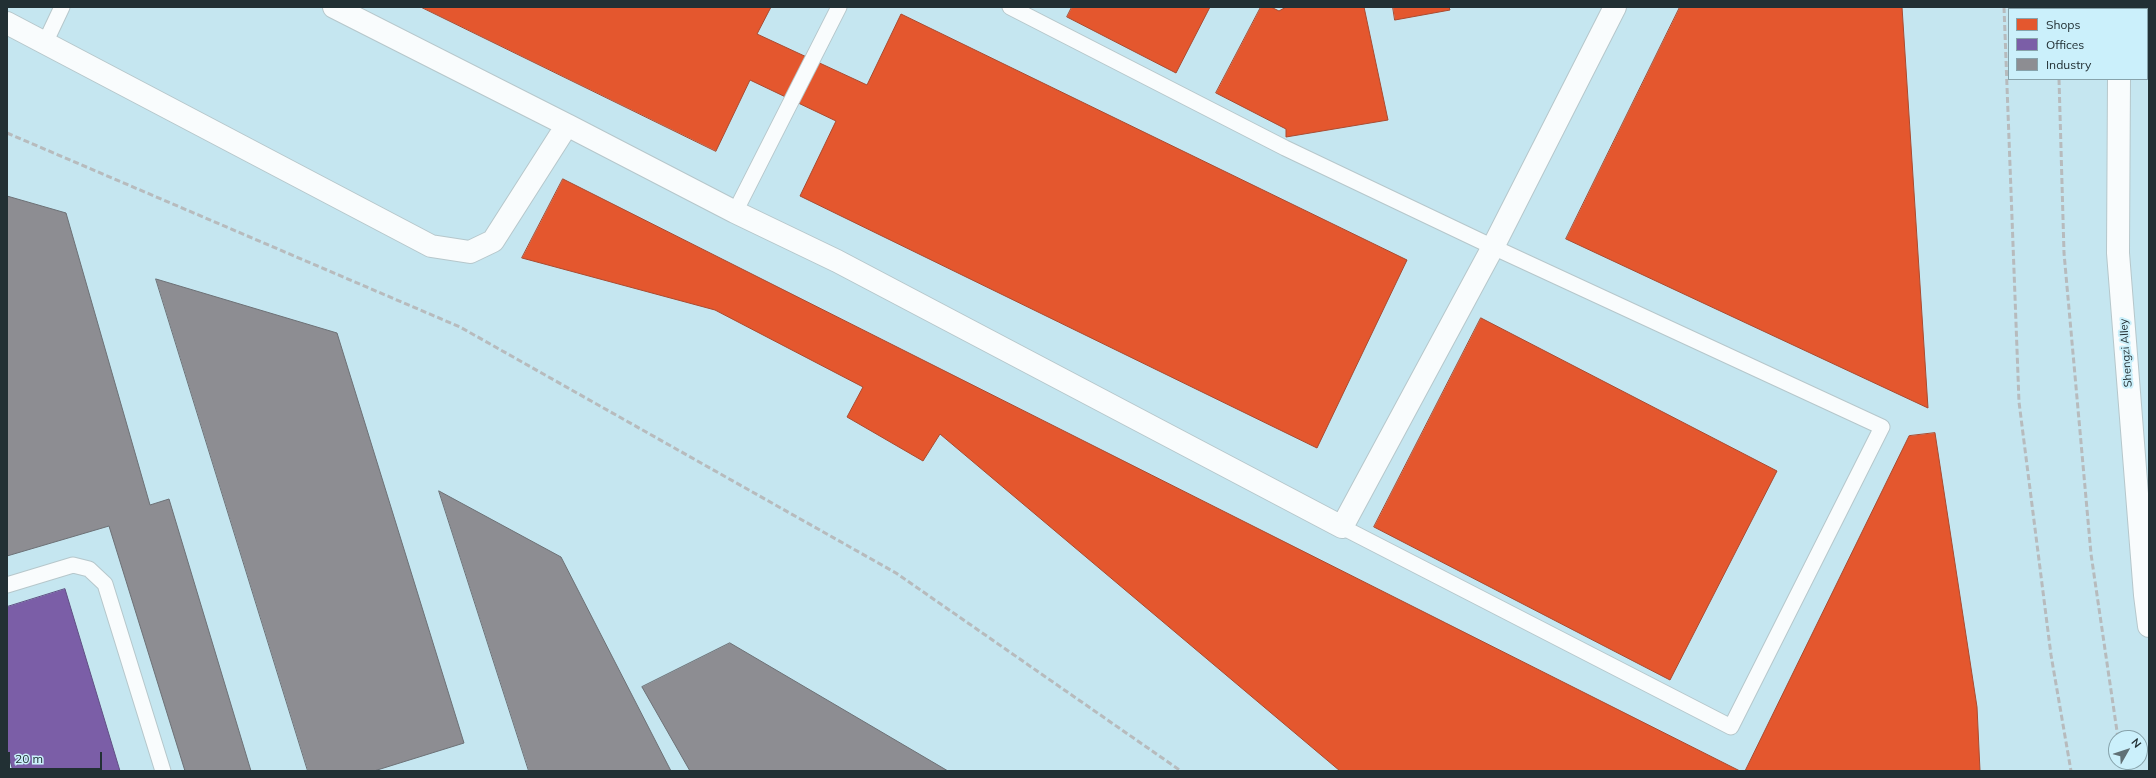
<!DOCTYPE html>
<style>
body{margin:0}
#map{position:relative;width:2156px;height:778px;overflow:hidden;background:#d6eaf0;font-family:Mulish,sans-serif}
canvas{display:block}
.frame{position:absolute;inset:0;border:8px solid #223034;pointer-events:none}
.legend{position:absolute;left:2008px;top:8px;width:140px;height:72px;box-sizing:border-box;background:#cbf0fb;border:1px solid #87a3ab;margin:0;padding:5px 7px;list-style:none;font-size:12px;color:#223034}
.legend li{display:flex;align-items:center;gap:8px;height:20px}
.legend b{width:20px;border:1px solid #87a3ab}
.north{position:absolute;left:2108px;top:730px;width:40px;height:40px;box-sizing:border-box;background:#cbf0fb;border:1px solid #87a3ab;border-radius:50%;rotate:51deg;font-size:11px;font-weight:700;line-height:16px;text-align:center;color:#223034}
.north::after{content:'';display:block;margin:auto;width:14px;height:18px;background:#617176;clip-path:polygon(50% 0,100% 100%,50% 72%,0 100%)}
.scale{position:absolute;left:8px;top:752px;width:94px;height:18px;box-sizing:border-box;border:2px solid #223034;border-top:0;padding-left:5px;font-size:12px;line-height:14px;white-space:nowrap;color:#223034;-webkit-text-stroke:3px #cbf0fb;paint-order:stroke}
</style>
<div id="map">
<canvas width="2156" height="778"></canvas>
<div class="frame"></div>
<ul class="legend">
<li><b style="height:11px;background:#e4572e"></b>Shops</li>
<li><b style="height:11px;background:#7b5ea7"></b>Offices</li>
<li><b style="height:11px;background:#8d8d92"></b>Industry</li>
</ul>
<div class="north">N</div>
<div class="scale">20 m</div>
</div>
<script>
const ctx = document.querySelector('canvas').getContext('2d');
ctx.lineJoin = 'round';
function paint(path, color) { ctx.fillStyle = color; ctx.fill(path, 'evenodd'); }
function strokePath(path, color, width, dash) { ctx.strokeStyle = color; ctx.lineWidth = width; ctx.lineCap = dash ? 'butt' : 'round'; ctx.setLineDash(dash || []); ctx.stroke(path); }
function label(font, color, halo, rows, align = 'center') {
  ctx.font = font + ' Mulish,sans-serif'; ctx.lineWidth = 4; ctx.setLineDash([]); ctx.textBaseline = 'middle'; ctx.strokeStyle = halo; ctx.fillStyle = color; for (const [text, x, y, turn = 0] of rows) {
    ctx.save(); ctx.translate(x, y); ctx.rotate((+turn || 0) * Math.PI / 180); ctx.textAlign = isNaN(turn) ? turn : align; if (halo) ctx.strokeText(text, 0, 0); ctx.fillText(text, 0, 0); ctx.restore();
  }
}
paint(new Path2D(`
 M7,7h2142v764h-2142zM2009,9h138v70h-138zM2116,738h24v24h-24z`), '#c5e6f0');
const shops = new Path2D(`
 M421,7h350l-14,27 110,51 34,-71 506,246 -90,188 -517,-252 36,-75 -86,-41 -34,71z
 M1072,7h138l-34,66 -109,-56z
 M1261,7h10l8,4 7,-4h78l24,113 -102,17v-8l-70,-36z
 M1393,7h56l1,3 -55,10z
 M1680,7h222l26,401 -362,-169z
 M563,179l1177,592h-400l-400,-337 -17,27 -76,-44 16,-30 -148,-77 -193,-52z
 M1481,318l296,153 -107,209 -296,-153z
 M1935,433l42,274 3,64h-235l164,-335z`);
paint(shops, '#e4572e');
strokePath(shops, '#aa4b30', 1);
const offices = new Path2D(`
 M65,589l55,182h-107l-6,-21v-143z`);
paint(offices, '#7b5ea7');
strokePath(offices, '#605084', 1);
const industry = new Path2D(`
 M7,196l59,17 84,292 19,-6 82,272h-66l-76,-245 -102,30z
 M156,279l181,54 127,410 -90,28h-66z
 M439,491l122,66 110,214h-142z
 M730,643l218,128h-258l-48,-84z`);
paint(industry, '#8d8d92');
strokePath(industry, '#6d7176', 1);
const lane = new Path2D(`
 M1010,7l275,141 208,99 389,180 -151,300 -389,-200
 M45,43l17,-36
 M735,212l104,-205
 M7,585l66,-20 16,4 16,15 58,187`);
const street = new Path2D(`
 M334,7l233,118
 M2119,9v-2
 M7,23l424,223 39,6 23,-11 74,-116 168,87 102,49 505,266 151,-280 122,-240
 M2119,79l-1,174 27,342 4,31`);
strokePath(lane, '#b6c7cb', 17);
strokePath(street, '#b6c7cb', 24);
strokePath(lane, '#f9fcfd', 15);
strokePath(street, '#f9fcfd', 22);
strokePath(new Path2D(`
 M2004,7l15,395 32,253 20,116
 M2057,7v2
 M2059,79l5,174 27,301 27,184
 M7,133l453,194 436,246 285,198
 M2122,762l1,9`), '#b7bbbd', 3, [6, 3]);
label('11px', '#223034', '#cbf0fb', [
 ["Shengzi Alley",2126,353,-94]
]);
</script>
